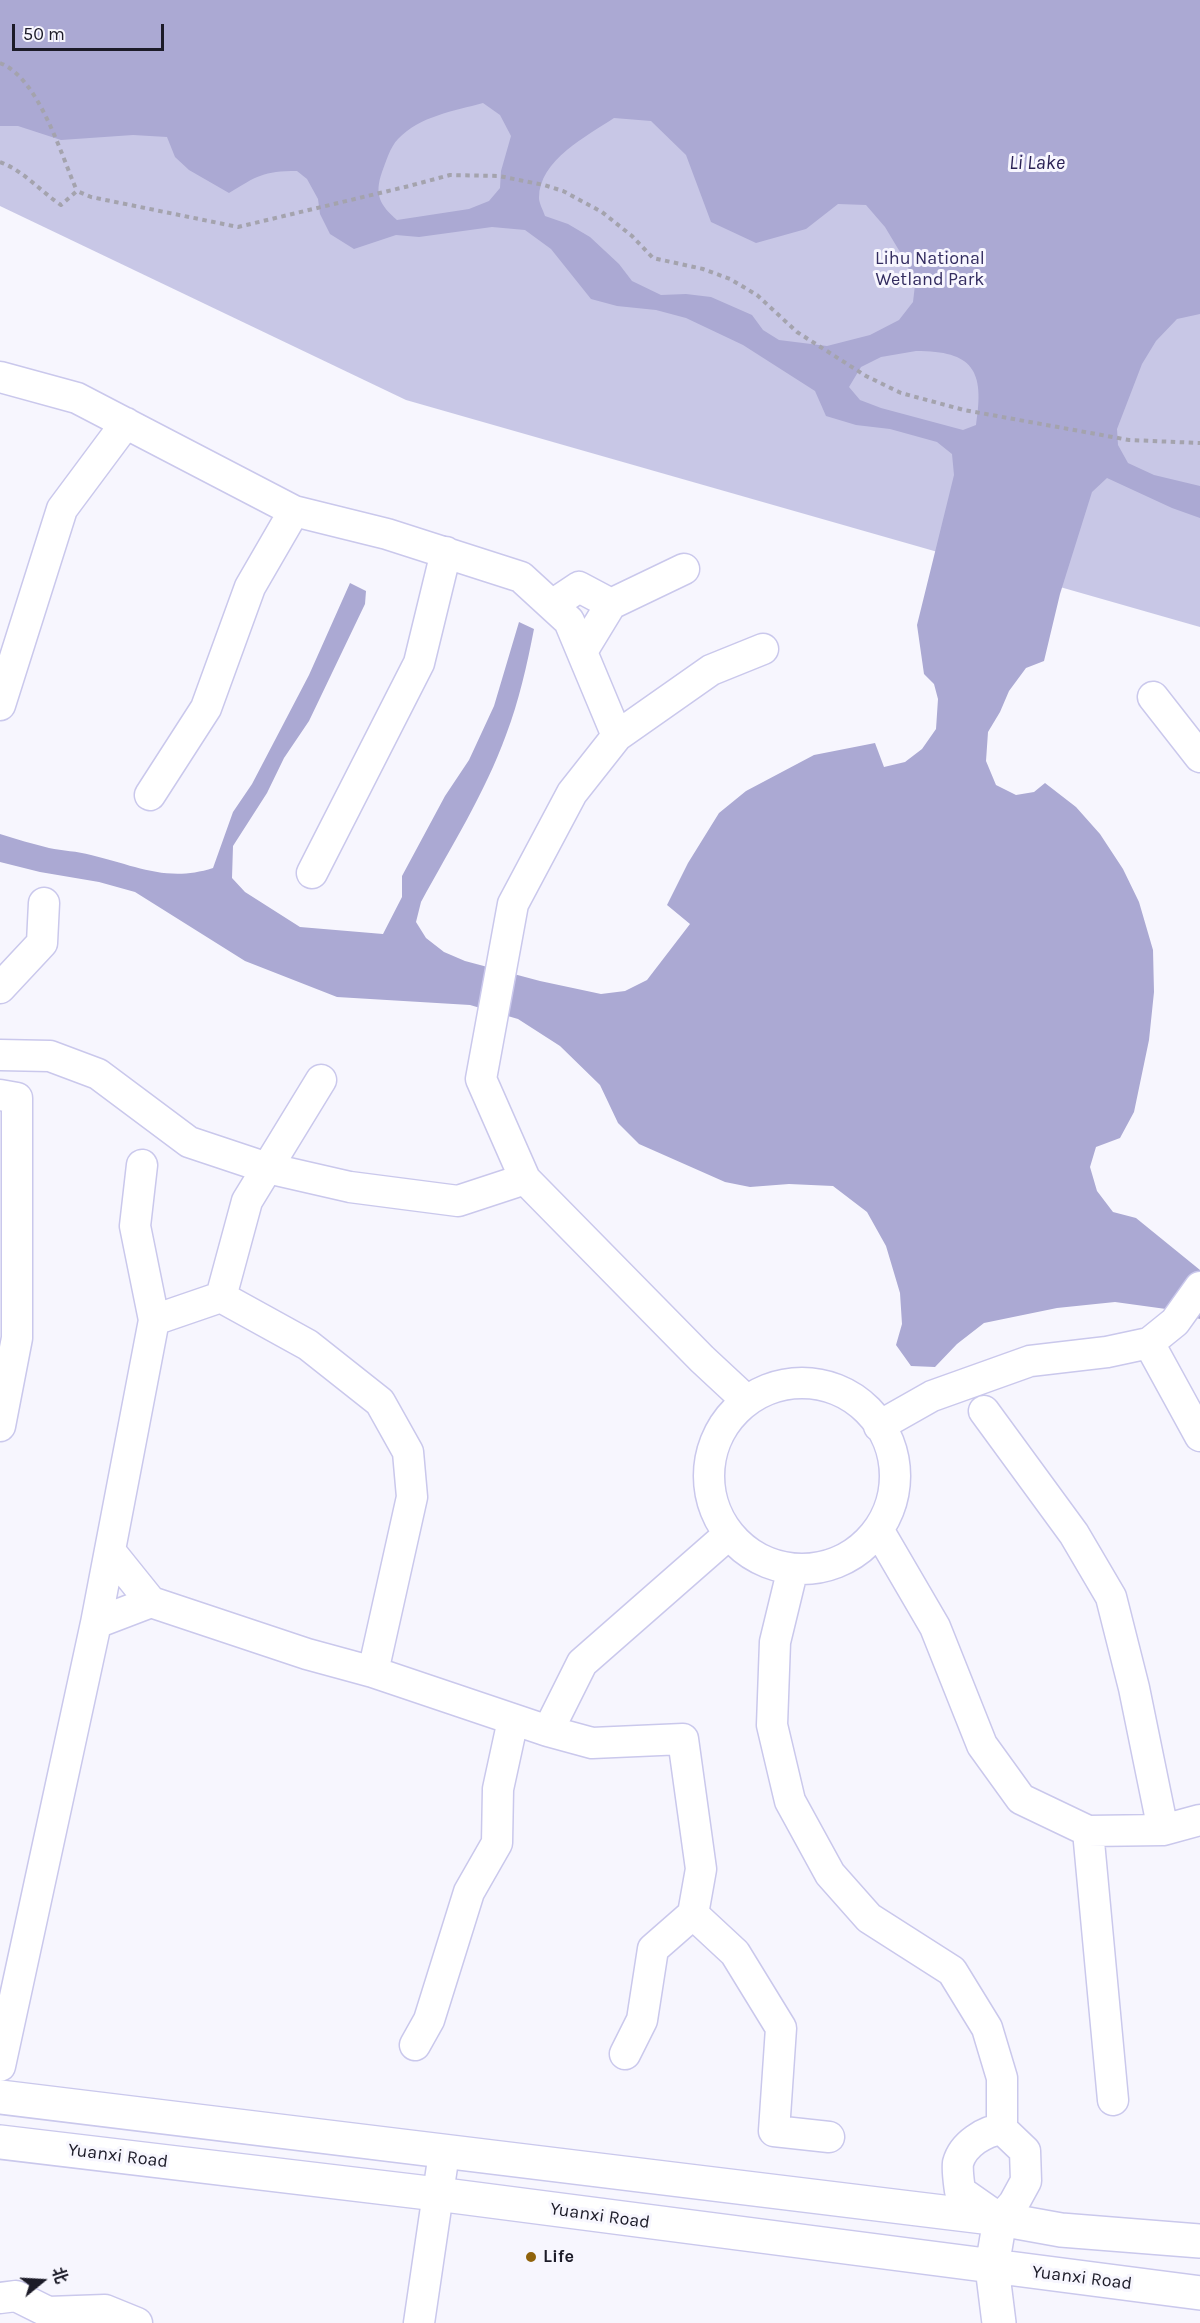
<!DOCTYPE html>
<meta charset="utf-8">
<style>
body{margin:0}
#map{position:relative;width:1200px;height:2323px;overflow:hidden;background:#f7f6fe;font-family:Karla,"Noto Sans SC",sans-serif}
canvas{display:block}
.north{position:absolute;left:12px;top:2251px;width:60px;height:60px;-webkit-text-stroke:4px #f7f6fe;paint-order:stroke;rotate:72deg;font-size:16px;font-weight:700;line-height:24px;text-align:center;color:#1c1b28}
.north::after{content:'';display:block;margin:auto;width:21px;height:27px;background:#1c1b28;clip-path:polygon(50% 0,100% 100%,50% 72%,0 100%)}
.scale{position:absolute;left:12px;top:24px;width:152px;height:27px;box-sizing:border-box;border:3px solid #1c1b28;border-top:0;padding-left:8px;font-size:18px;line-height:21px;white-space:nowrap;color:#1c1b28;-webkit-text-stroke:4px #f7f6fe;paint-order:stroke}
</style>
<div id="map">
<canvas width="1200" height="2323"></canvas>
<div class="north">北</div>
<div class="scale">50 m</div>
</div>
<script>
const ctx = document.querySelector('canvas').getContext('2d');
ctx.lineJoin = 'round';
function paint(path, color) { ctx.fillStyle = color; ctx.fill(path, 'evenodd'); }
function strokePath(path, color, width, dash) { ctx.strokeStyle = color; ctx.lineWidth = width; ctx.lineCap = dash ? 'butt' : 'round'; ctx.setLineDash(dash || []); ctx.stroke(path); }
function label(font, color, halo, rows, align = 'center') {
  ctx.font = font + ' Karla,sans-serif'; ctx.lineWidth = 6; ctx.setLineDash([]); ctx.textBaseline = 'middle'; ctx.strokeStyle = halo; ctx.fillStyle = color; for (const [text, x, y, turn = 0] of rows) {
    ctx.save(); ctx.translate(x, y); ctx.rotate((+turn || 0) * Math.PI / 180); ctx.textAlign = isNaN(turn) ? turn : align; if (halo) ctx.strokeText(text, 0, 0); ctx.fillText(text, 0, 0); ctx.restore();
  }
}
paint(new Path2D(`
 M0,0h1200v627l-794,-227 -406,-194z`), '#c8c7e6');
paint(new Path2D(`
 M0,0h1200v314l-23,5 -21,22 -14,23 -25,65 1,16 10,18 26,12 46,11v32l-28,-10 -65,-30 -15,14 -32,102 -16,67 -18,7 -17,23 -9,21 -12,20 -2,29 10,24 20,10 18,-3 11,-9 31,24 24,27 23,35 16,33 14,48 1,42 -5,48 -15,72 -14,26 -24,9 -6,20 7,24 16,21 23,6 64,52v49l-34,-10 -51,-7 -58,6 -73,15 -27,21 -22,23 -24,-1 -15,-21 6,-21 -2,-31 -14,-47 -19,-34 -34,-26 -44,-2 -39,3 -25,-5 -86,-38 -21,-21 -18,-38 -40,-39 -42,-27 -48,-14 -133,-8 -92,-36 -110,-69 -36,-10 -59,-10 -40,-10v-28c16,5 33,10 49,14 14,3 28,3 42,7 43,10 76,28 122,13l20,-56 19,-28 57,-109 41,-92 16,8 -1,13 -56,117 -25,37 -17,35 -34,53 -1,32 13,14 55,35 83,7 19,-37v-21l43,-80 24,-36 25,-54 25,-84 15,7c-7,36 -15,72 -28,106 -21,58 -55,112 -85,167l-5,20 10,16 18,14 21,9 75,20 61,13 24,-3 22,-11 43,-56 -23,-19 21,-42 31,-50 27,-22 68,-36 61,-12 9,24 21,-5 17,-13 14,-20 2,-30 -4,-15 -10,-10 -7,-49 37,-150 -2,-21 -15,-12 -47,-13 -34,-4 -30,-9 -11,-25 -72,-46 -57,-27 -30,-8 -39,-4 -26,-7 -40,-50 -26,-19 -33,-3 -73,10 -23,-2 -42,14 -24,-15 -10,-20 -2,-15 -11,-20 -10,-8c-34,0 -40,5 -68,22l-40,-23 -14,-13 -8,-20 -34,-2 -72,5 -43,-14h-18zM483,103l17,12 11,21 -10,35 -1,17 -11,13 -20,8 -72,11c-17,-15 -23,-25 -15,-48 4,-10 8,-25 16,-33 22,-23 56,-28 85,-36zM614,118l37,3 35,34 25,67 45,21 50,-14 32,-25 28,1 19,22 21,35 9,23 -2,17 -14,18 -29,15 -43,11 -48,-6 -16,-10 -11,-15 -41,-18 -25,-3 -25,1 -29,-14 -13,-17 -29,-27 -22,-13 -23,-8c-2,-6 -6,-13 -6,-18 0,-38 48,-62 75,-80zM916,351c57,0 69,19 60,74l-13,5 -82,-22 -21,-8 -11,-13 12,-20 20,-10z`), '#aba9d3');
const minor = new Path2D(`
 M0,377l77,21 217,113 93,23 134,43 48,44 48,115 -45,57 -59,111 -32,175 44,100 177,180 43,40
 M552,605l27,-18 32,17
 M583,650l28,-46 73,-35
 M1153,697l47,60
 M0,705l62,-196 64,-86
 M617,736l94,-66 52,-21
 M150,795l56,-87 44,-121 44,-76
 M312,873l107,-210 27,-111
 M0,988l42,-45 2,-40
 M0,1055l50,1 48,18 91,68 78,26 83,19 108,14 67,-22
 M0,1095l17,3v240l-17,88
 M142,1165l-7,61 19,94
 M221,1297l87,48 72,57 28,50 4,45 -39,175
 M1149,1343l51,93
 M709 1476a93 93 0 1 1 186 0a93 93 0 1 1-186 0Z
 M984,1411l90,123 37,63 23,91 29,142
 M879,1426l53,-30 98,-35 77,-9 42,-9 26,-21 25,-35
 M879,1531l56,96 47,118 39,54 67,32 75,-1 37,-10
 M110,1551l41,51
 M792,1572l-17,70 -3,83 18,76 40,73 39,44 83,53 35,57 15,50v51
 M96,1623l58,-303 67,-23 26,-96 74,-121
 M548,1731l44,12 91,-4 18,130 -8,45 -40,35 -11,71 -17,34
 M1088,1831l25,269
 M693,1914l42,39 46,75 -7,103 55,6
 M415,2045l14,-25 40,-128 28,-49 1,-54 15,-69
 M0,2066l96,-443 55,-21 156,52 66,18 175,59 34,-68 146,-128
 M1002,2129l23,22 1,30 -12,22 -14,16 -40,-28c-1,-8 -3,-20 -2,-28 5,-19 27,-32 44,-34z
 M0,2298l16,-2 32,16 57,-2 32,13
 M419,2323l25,-170`);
const major = new Path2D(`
 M0,2097l1000,122 61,11 139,11
 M0,2142l437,52 763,99
 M999,2323l-7,-56 8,-48`);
strokePath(minor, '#cac8ec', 33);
strokePath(major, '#cac8ec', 36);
strokePath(new Path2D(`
 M0,63c39,15 61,92 77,128
 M0,162c24,9 40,29 61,43l16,-14 14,6 147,30 171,-41 41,-11 49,1 45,9 19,6 39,21 30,24 21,22 50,11 27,10 27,16 40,37 69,44 35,17 63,17 165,30 71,3`), '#a4a3ad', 4, [4.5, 4.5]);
strokePath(minor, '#fff', 30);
strokePath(major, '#fff', 33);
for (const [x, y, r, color] of [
 [531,2257,6,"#90630c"]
]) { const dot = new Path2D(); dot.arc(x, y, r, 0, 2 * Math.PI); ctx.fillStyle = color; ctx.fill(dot); strokePath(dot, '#f7f6fe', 2); }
label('18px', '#332c60', '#f7f6fe', [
 ["Lihu National",930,259],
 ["Wetland Park",930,280]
]);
label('18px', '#1c1b28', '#f7f6fe', [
 ["Yuanxi Road",118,2156,7],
 ["Yuanxi Road",600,2216,8],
 ["Yuanxi Road",1082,2278,7]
]);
label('bold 18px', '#1c1b28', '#f7f6fe', [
 ["Life",543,2257]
], 'left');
label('italic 20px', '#292054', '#f7f6fe', [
 ["Li Lake",1037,163]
]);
</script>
